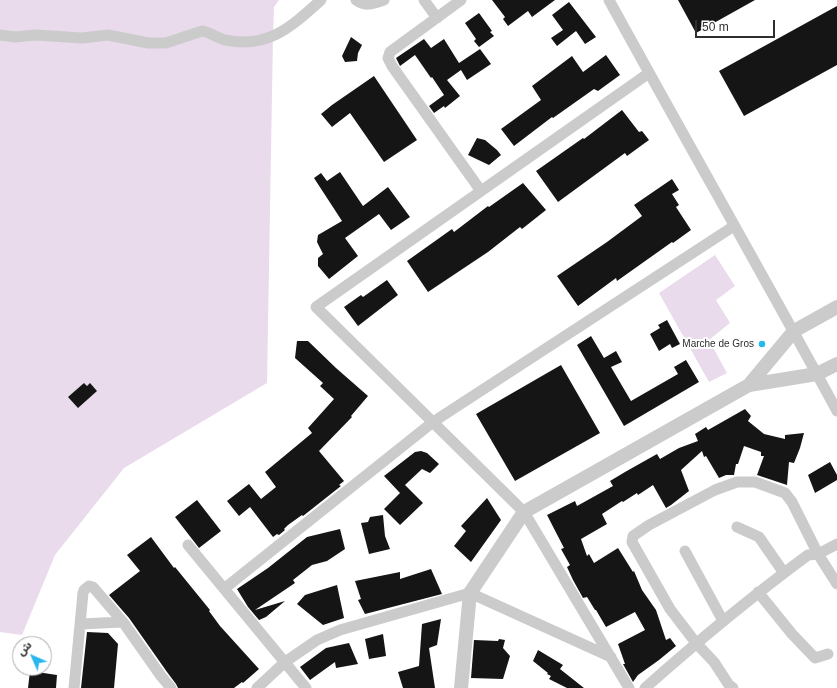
<!DOCTYPE html>
<meta charset="utf-8">
<style>
body{margin:0}
#map{position:relative;width:837px;height:688px;overflow:hidden;background:#fff;font-family:Arial,"Noto Sans Arabic",sans-serif}
canvas{display:block}
.north{position:absolute;left:12px;top:636px;width:40px;height:40px;box-sizing:border-box;background:#fff;border:1px solid #ababab;border-radius:50%;rotate:315deg;font-size:11px;font-weight:700;line-height:16px;text-align:center;color:#2e2e2e}
.north::after{content:'';display:block;margin:auto;width:14px;height:18px;background:#29b7ec;clip-path:polygon(50% 0,100% 100%,50% 72%,0 100%)}
.scale{position:absolute;left:695px;top:20px;width:80px;height:18px;box-sizing:border-box;border:2px solid #2e2e2e;border-top:0;padding-left:5px;font-size:12px;line-height:14px;white-space:nowrap;color:#2e2e2e;-webkit-text-stroke:3px #fff;paint-order:stroke}
</style>
<div id="map">
<canvas width="837" height="688"></canvas>
<div class="north">ش</div>
<div class="scale">50 m</div>
</div>
<script>
const ctx = document.querySelector('canvas').getContext('2d');
ctx.lineJoin = 'round';
function paint(path, color) { ctx.fillStyle = color; ctx.fill(path, 'evenodd'); }
function strokePath(path, color, width, dash) { ctx.strokeStyle = color; ctx.lineWidth = width; ctx.lineCap = dash ? 'butt' : 'round'; ctx.setLineDash(dash || []); ctx.stroke(path); }
function label(font, color, halo, rows, align = 'center') {
  ctx.font = font + ' Arial,sans-serif'; ctx.lineWidth = 4; ctx.setLineDash([]); ctx.textBaseline = 'middle'; ctx.strokeStyle = halo; ctx.fillStyle = color; for (const [text, x, y, turn = 0] of rows) {
    ctx.save(); ctx.translate(x, y); ctx.rotate((+turn || 0) * Math.PI / 180); ctx.textAlign = isNaN(turn) ? turn : align; if (halo) ctx.strokeText(text, 0, 0); ctx.fillText(text, 0, 0); ctx.restore();
  }
}
paint(new Path2D(`
 M0,0h279l-5,7 -1,29 -6,347 -143,85 -69,87 -33,80 -22,-3z
 M715,255l20,31 -19,14 14,23 -21,17 18,33 -18,9 -50,-89z`), '#e9dbec');
paint(new Path2D(`
 M492,0h63l-23,17 -4,-6 -20,15 -5,-7 2,-2z
 M678,0h77l-59,33z
 M569,2l27,35 -11,7 -9,-13 -19,15 -6,-8 12,-8 -11,-15z
 M837,6v59l-93,51 -25,-45z
 M479,13l13,18 -2,1 4,4 -15,11 -5,-6 2,-2 -11,-16z
 M351,37l11,8 -4,8 -1,8 -12,1 -3,-6z
 M424,39l7,9 13,-9 15,24 21,-14 11,15 -24,16 -6,-10 -14,10 13,16 -15,12 -1,-2 -10,7 -5,-7 15,-11 -12,-18 -1,1 -16,-23 -15,11 -4,-8z
 M606,55l14,20 -22,16 -4,-2 -41,29 -1,-1 -38,29 -13,-17 40,-29 -9,-14 40,-30 11,16z
 M374,76l43,64 -33,22 -34,-49 -18,14 -11,-13 11,-9z
 M622,110l17,22 3,-1 7,9 -22,16 -2,-3 -67,49 -22,-31 47,-33 1,1z
 M477,138l8,2 12,10 4,5 -12,10 -21,-10z
 M340,172l23,34 25,-19 22,30 -19,13 -12,-16 -34,24 13,18 -29,23 -11,-13v-8l5,-4 -6,-12 1,-7 24,-14 -28,-43 7,-5 6,8z
 M672,179l7,11 -7,4 7,11 -3,2 15,23 -18,13 -1,-1 -55,39 -1,-3 -38,28 -21,-30 50,-34 35,-26 -8,-11z
 M523,183l23,27 -24,19 -2,-2 -32,25 -60,40 -21,-31 45,-32 2,3 34,-26 1,1z
 M387,280l11,15 -40,31 -14,-19 17,-12 2,2z
 M667,320l13,24 -8,4 -2,-4 -11,7 -9,-17 10,-6 -2,-3z
 M591,336l13,22 12,-7 6,11 -11,5 20,34 47,-27 -4,-7 12,-7 13,22 -75,44 -47,-81z
 M297,341h11l28,27 32,28 -17,20 1,1 -33,34 25,30 -5,4 2,1 -38,30 -1,-1 -14,10 -4,4 1,1 -6,5 -2,-1 -4,3 -23,-30 -11,9 -12,-15 22,-17 12,15 15,-12 -11,-15 47,-39 -4,-5 26,-29 -14,-13 3,-3 -28,-25z
 M561,365l39,68 -85,48 -39,-67z
 M84,383l3,3 3,-3 7,8 -19,17 -10,-11z
 M745,409l6,7 -3,5 16,13 21,5v-4l19,-2 -4,15 -6,15 -5,-1 -2,23 -30,-10 7,-19h-3v-4l-17,-6 -6,18h-2l-2,11h-8l-7,3 -13,-22 -2,1 -2,-6 -21,19 8,21 -18,14 -5,3 -13,-23 -15,10 -1,-2 -14,9 -1,-1 -20,13 5,10 -26,15 6,17 2,-2 5,9 24,-15 15,24 1,-1 8,19 14,20 10,30 4,-2 6,8 -17,14 -21,15 -5,7 -10,-18h2l-7,-20 27,-14 -10,-18 -29,15 -10,-17h-1l-8,-13 -4,1 -10,-18 -6,-13 3,-2 -9,-16 3,-1 -17,-33 28,-14 2,5 36,-20 -3,-5 15,-9 32,-18 3,5 19,-11 19,-7 -3,-7 11,-7 2,3z
 M421,451l6,2 12,11 -9,9 -8,-4 -17,16 18,18 -23,22 -16,-16 16,-16 -16,-17 31,-24z
 M830,462l7,13v5l-22,13 -7,-18z
 M487,498l14,22 -30,42 -17,-16 12,-15 -5,-5z
 M197,500l24,31 -22,17 -24,-31z
 M383,515l2,21 5,13 -21,5 -8,-31 7,-1 2,-5z
 M340,529l5,20 -18,12 -15,4 -19,15 2,3 -40,27 30,-9 -19,16 -7,3 -11,-13 -11,-18 31,-21 39,-31z
 M151,537l23,31 1,-1 13,16 22,27 -1,1 11,15 39,43 -16,14 -1,-1 -8,6h-56l-2,-4 -9,-12 -38,-54 -20,-23 31,-24 -13,-16z
 M431,569l11,25 -77,20 -7,-14 3,-1 -6,-18 45,-9v7z
 M337,585l7,33 -21,7 -26,-21 8,-9z
 M441,619l-4,26 -8,3 6,40h-32l-5,-16 21,-6 3,-42z
 M87,632l21,1 10,11 -4,44h-33z
 M383,634l3,22 -17,3 -4,-20z
 M499,639l6,1 -2,8 7,8 -7,23 -32,-1 3,-38 24,1z
 M349,643l9,21 -22,4 -1,-6 -25,18 -10,-13 26,-19z
 M538,650l25,15 -3,4 24,19h-17l-18,-9 2,-3 -4,-2 1,-1 -15,-12z
 M30,671l27,4 -1,13h-28z`), '#151515');
strokePath(new Path2D(`
 M356,0c9,7 17,4 28,0
 M424,0l13,18
 M461,0l-71,52 -2,6 4,8 89,125
 M609,0c75,137 153,273 228,411
 M0,35l15,2 21,-2 46,3 26,-3 40,8h18l36,-12c8,1 15,7 23,9 43,9 66,-13 96,-40
 M737,527l22,10 25,36
 M188,545l118,143
 M685,551l38,70
 M225,588l208,-166 301,-196
 M758,592l34,42 23,24 13,-4
 M81,624l42,-2
 M74,688l9,-95 1,-3 5,-4 4,1 30,35 38,54 10,12
 M257,688l28,-26 32,-22 23,-10 130,-37 141,64
 M629,688l-105,-176 -208,-205 333,-234
 M645,688c53,-47 106,-91 163,-133l10,-1 19,-10
 M733,688l-4,-3 -15,-23 -18,-19 -26,-34 -38,-67 1,-6 16,-11 66,-35 22,-8h18l30,11 7,9 26,52 19,30`), '#cbcbcb', 11);
strokePath(new Path2D(`
 M749,385l68,-11 20,-10
 M461,688l9,-95 54,-81 225,-127 45,-54 43,-24`), '#cbcbcb', 14);
for (const [x, y, r, color] of [
 [762,344,4,"#29b7ec"]
]) { const dot = new Path2D(); dot.arc(x, y, r, 0, 2 * Math.PI); ctx.fillStyle = color; ctx.fill(dot); strokePath(dot, '#fff', 1.5); }
label('10px', '#2e2e2e', '#fff', [
 ["Marche de Gros",754,344]
], 'right');
</script>
